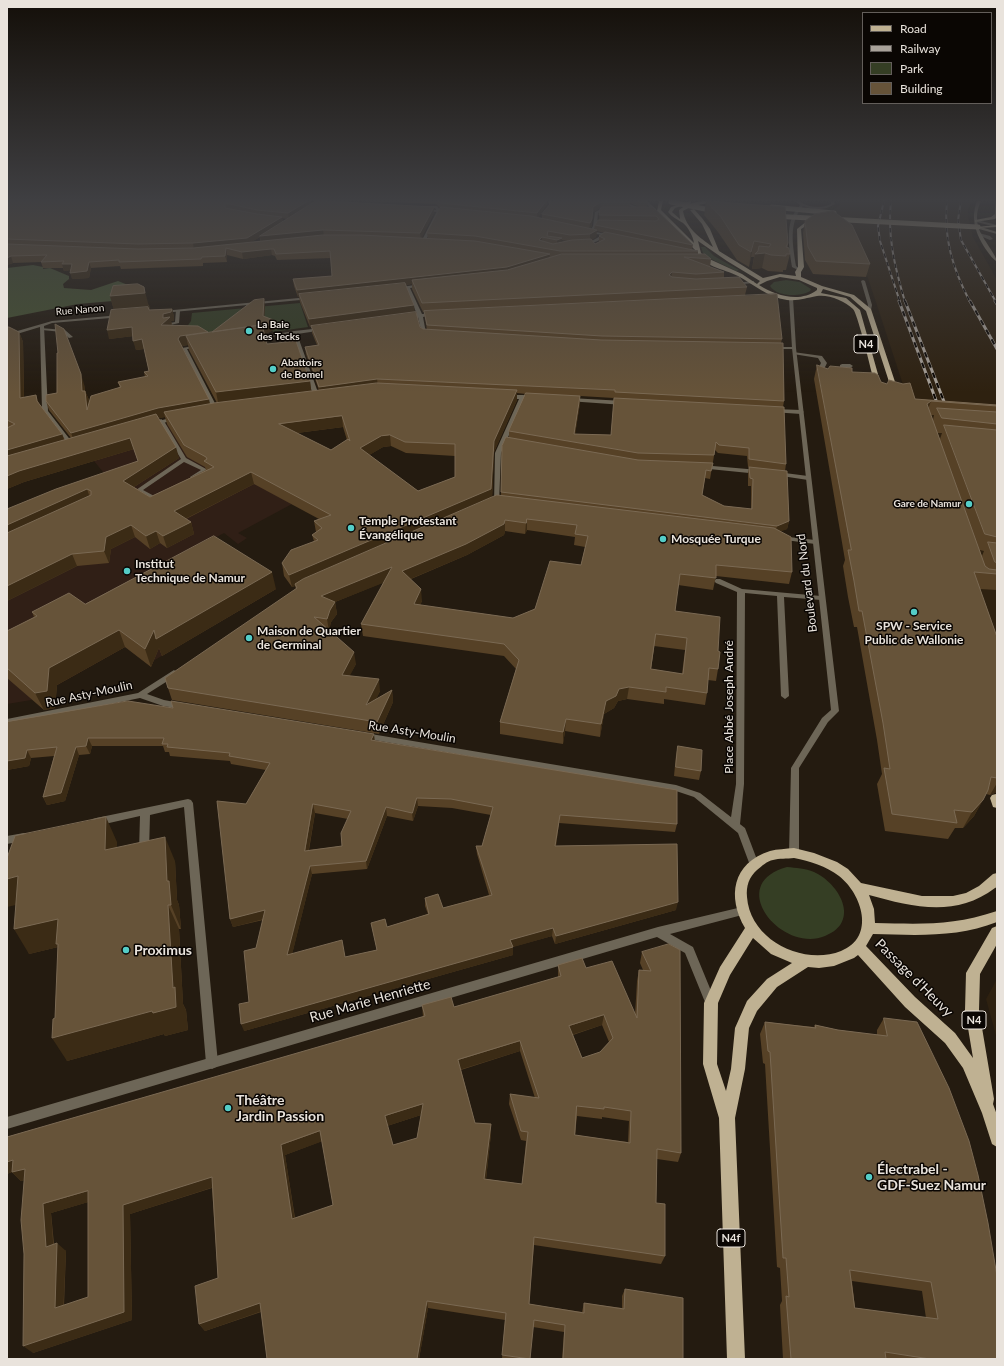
<!DOCTYPE html>
<meta charset="utf-8">
<style>
body{margin:0}
#map{position:relative;width:1004px;height:1366px;overflow:hidden;background:#241b10;font-family:Lato,sans-serif}
canvas{display:block}
.frame{position:absolute;inset:0;border:8px solid #e9e3dc;pointer-events:none}
.legend{position:absolute;left:862px;top:12px;width:130px;height:92px;box-sizing:border-box;background:#0a0603;border:1px solid #635e5a;margin:0;padding:5px 7px;list-style:none;font-size:12px;color:#e9e3dc}
.legend li{display:flex;align-items:center;gap:8px;height:20px}
.legend b{width:20px;border:1px solid #635e5a}
</style>
<div id="map">
<canvas width="1004" height="1366"></canvas>
<div class="frame"></div>
<ul class="legend">
<li><b style="height:5px;background:#bfb192"></b>Road</li>
<li><b style="height:5px;background:#a8a199"></b>Railway</li>
<li><b style="height:11px;background:#353e24"></b>Park</li>
<li><b style="height:11px;background:#665339"></b>Building</li>
</ul>
</div>
<script>
const ctx = document.querySelector('canvas').getContext('2d');
ctx.lineJoin = 'round';
function paint(path, color) { ctx.fillStyle = color; ctx.fill(path, 'evenodd'); }
function strokePath(path, color, width, dash) { ctx.strokeStyle = color; ctx.lineWidth = width; ctx.lineCap = dash ? 'butt' : 'round'; ctx.setLineDash(dash || []); ctx.stroke(path); }
function label(font, color, halo, rows, align = 'center') {
  ctx.font = font + ' Lato,sans-serif'; ctx.lineWidth = 3; ctx.setLineDash([]); ctx.textBaseline = 'middle'; ctx.strokeStyle = halo; ctx.fillStyle = color; for (const [text, x, y, turn = 0] of rows) {
    ctx.save(); ctx.translate(x, y); ctx.rotate((+turn || 0) * Math.PI / 180); ctx.textAlign = isNaN(turn) ? turn : align; if (halo) ctx.strokeText(text, 0, 0); ctx.fillText(text, 0, 0); ctx.restore();
  }
}
paint(new Path2D(`
 M840,201h132l-4,8v7l5,21 24,43v391l-127,-387 -7,-19 -26,-41 -4,-14 7,-5z
 M997,979v60l-11,-40z`), '#2e2110');
paint(new Path2D(`
 M169,424l7,14 11,-2 105,68 -54,29 9,5 -9,6 -14,-11 -19,10 71,46 -128,75 -23,-17 -94,53 -24,4v-155l106,-65 -24,-29 69,-29z`), '#301f16');
paint(new Path2D(`
 M701,247h4l9,9 25,14 -3,1 -29,-14 -4,-4z
 M786,280l14,2 11,7 -1,2c-10,6 -33,6 -40,-5l4,-4z
 M300,303l8,24 -35,5 -4,-9 -47,16 -36,-11 5,-7 1,-8z
 M787,867c9,1 18,1 27,5 26,12 47,50 11,64 -43,18 -101,-52 -38,-69z`), '#353e24');
paint(new Path2D(`
 M33,265l10,2v2l7,-1 19,8v3l-6,5 1,4 27,2 27,-9 25,10 -7,8 -58,5 -71,14v-50z`), '#475332');
paint(new Path2D(`
 M643,201h4l9,8v2h-2z
 M979,233l11,3 3,3 -3,1 -12,-5z
 M604,234l3,1c-7,5 -16,11 -25,8l8,-1z
 M752,281h2v2l-21,2 -2,-1z
 M176,310l4,1 -1,12 -13,3v-2l9,-2z
 M40,328l25,2 8,7 -4,1 -7,-6 -20,-2 -2,-1z
 M793,352l29,4 5,7 -3,6v8l-5,-1 -1,-7 3,-6 -3,-5 -25,-4z
 M842,364h8l3,2 -3,2 -10,-1v-2z
 M161,419l3,2 22,37 22,12 -14,9h-4v-2l11,-7 -17,-8 -41,28 13,7 4,-2 3,2 -7,4 -20,-11 45,-31 -23,-38z
 M716,579h4l22,10 79,7 4,2 -4,2 -37,-3 5,99 -4,3 -4,-3 -4,-100 -32,-3 -1,191 -4,40 -2,3 -3,1 -3,-1 -2,-3 6,-40 1,-192 -21,-9 -2,-2z
 M188,799l3,1 2,3 25,260 -2,4 -4,2 -4,-2 -2,-4 -22,-256 -34,8 -1,36 -2,3 -3,1 -3,-1 -2,-3 1,-35 -44,10 -3,-1 -2,-3 2,-3 3,-1z
 M24,833l3,1 2,3 -2,3 -20,4v-8z`), '#6d6657');
paint(new Path2D(`
 M548,201h4l-1,3h-2z
 M616,201h5l25,9 -3,1z
 M425,206h12l4,5 -16,31 -2,1 -2,-1 16,-31 -2,-3h-11z
 M611,208v2l-9,1 -4,2 -1,13 -6,7h-2l4,-7 2,-14 6,-3z
 M422,284l2,1v1l-14,2 12,26 13,-1 2,1 -14,3 3,16 5,1 -2,1 -7,-1 -4,-17 -11,1 -2,-1 12,-3 -12,-26 -9,1 -2,-1z
 M309,297l2,1v1l-148,14 -2,-1 2,-1z
 M120,315l2,1v1l-70,6 -8,3 4,85 27,35 -5,1 -28,-36 -2,-84 -33,10v-3l45,-13z
 M322,328l2,1v1l-27,4 23,64 -3,2 -3,-2 -22,-64 -37,5 -2,-1 41,-7z
 M200,345h2v2l-15,2 32,62 -1,1 -5,-1 -31,-63z
 M770,347h24l2,1 -2,1h-24z
 M523,395l11,1 3,2 -3,2 -9,-1 -24,54 -2,50 -1,1h-4l1,-51 24,-54h-13l-3,-2 3,-2z
 M570,398l54,3 3,2 -3,2 -56,-4 -1,-1z
 M774,409l27,1 3,2 -3,2 -29,-2 -1,-1z
 M177,416l3,2 -1,1 -28,7 -3,-2z
 M701,465l58,5 3,2 -3,2 -60,-6v-2z
 M777,472l31,4 3,2 -3,2 -33,-5v-2z
 M780,536l35,4 3,2 -3,2 -37,-5 -1,-1z
 M174,670l4,3 -1,2 -30,19 17,6 21,4 1,2 -1,2 -3,1 -19,-3 -23,-8 -133,27v-6l131,-26z
 M365,733l311,52 24,8 45,35 14,37 -2,3 -3,1 -3,-1 -13,-35 -44,-36 -18,-6 -314,-53 -1,-2 1,-2z
 M742,907l4,1 1,3 -1,3 -76,20 23,13 23,56 -1,4 -4,1 -4,-1 -22,-54 -28,-16 -650,192v-12l651,-190z`), '#6d6657');
paint(new Path2D(`
 M795,201c5,0 6,1 9,3 9,4 19,4 27,0l-1,-3h4l1,3c-10,7 -22,6 -32,2 -15,17 -10,40 -7,60l4,3 -2,1 -6,-3c-3,-22 -8,-45 8,-62z
 M423,209l27,2 2,1 -2,1 -26,-2z
 M977,220l20,5v2l-21,-5z
 M585,230l27,5 2,1 -2,1 -26,-5z
 M863,280l2,1 7,24 -1,5 -2,1 -2,-1 1,-5 -7,-24z
 M791,297l2,1 3,50 43,363 -11,11 -29,46v85l-2,3 -3,1 -3,-1 -2,-3 2,-85 31,-50 9,-8 -39,-362 -3,-50z`), '#6d6657');
paint(new Path2D(`
 M977,201h4c-4,9 -5,16 -3,25l19,6v2l-18,-5c3,9 18,27 18,33 -4,-3 -7,-7 -10,-11 -11,-16 -17,-32 -10,-50z`), '#9b9078');
paint(new Path2D(`
 M659,201h4l-2,9 33,33c-1,-7 -6,-16 -11,-20 -6,-4 -10,-5 -15,-11l3,-5 20,-6v2l-16,5 -3,4 8,7 -1,-9c11,-9 27,-10 41,-9l-2,2c-12,0 -24,1 -35,8 3,17 16,26 30,36l-11,-23 -12,-14 4,-1 8,9 8,11 9,22 44,27 17,-4 16,2 -1,-4 3,-5 -1,-38 10,-8 13,-2v2l-9,2 -10,6 3,38 -3,5v5l21,9 32,9 17,14 28,85 -1,1 -5,-1 -27,-83 -16,-14 -27,-8 -2,4 25,5 14,12 21,75 -1,1 -5,-1c-3,-11 -17,-71 -22,-76 -8,-8 -25,-15 -36,-13 -12,2 -17,5 -30,4 -20,-3 -32,-15 -49,-24 -14,-7 -37,-10 -43,-26l-38,-39zM698,241l29,20 33,20 -3,3 -15,-10 -37,-17 -4,-4zM780,277l19,3 18,8v2c-17,13 -41,6 -58,-5l8,-4z
 M995,201h2v16l-2,2 -20,3v-2l16,-3 4,-3z
 M997,225v2l-19,1 -2,-1z
 M996,794h1v14l-4,-1 -3,-9 2,-3z
 M794,848l20,5 23,9 11,7 13,14 61,13h31l13,-3 13,-7 14,-12 4,-1v14l-2,1c-40,30 -82,19 -126,7l5,14 1,14c46,1 77,3 122,-12v11c-40,16 -82,13 -124,12l-7,12 49,51 40,36 18,25 -8,-48 1,-37 26,-45 5,-2v18l-17,30 -1,36 15,89 -1,5 4,11v32l-5,-3 -10,-31 -19,-45 -18,-25 -40,-36 -47,-52 -4,3 -20,8 -15,2 -11,-1 -31,20 -20,24 -8,17 -4,41 -10,49 10,241h-18l-8,-241 -16,-54 1,-61 16,-36 25,-39c-18,-31 -13,-65 25,-77 7,-2 16,-2 24,-3zM794,858c16,3 32,8 45,18 23,18 37,61 2,75 -38,15 -91,-11 -94,-54 -1,-11 2,-20 10,-27 5,-4 10,-9 16,-10 6,-2 14,-1 21,-2zM753,938l18,16 21,9 -25,16 -20,22 -12,27 -4,41 -5,22 -9,-27 1,-61 12,-28z`), '#bfb192');
const railFar1 = new Path2D(`
 M884,201l-6,25 2,15 20,61
 M891,201c-4,35 4,67 14,101
 M947,201c-4,37 6,68 23,101
 M961,201l-3,19 3,20 35,62`);
const rail = new Path2D(`
 M899,301l41,110
 M905,301l43,111
 M970,301l27,48
 M995,301l2,3`);
strokePath(railFar1, '#a8a199', 2);
strokePath(rail, '#a8a199', 3);
strokePath(railFar1, '#0a0603', 1.5, [4.5]);
strokePath(rail, '#0a0603', 2, [5.5]);
strokePath(new Path2D(`
 M671,202l34,7
 M772,207l62,6
 M772,216l206,11`), '#bfb192', 5);
paint(new Path2D(`
 M7,201h304v3l5,-3h18h-2l102,12 -13,25 7,1 -1,-6 13,-25 -4,-4 -72,-3h183v3l-9,14h4v-4l10,-13h95l1,1 -1,5 46,38 -1,4 6,2v3l13,5 -1,8 14,5v6l23,9 -2,8 37,44 -1,4 3,58 -1,6 3,57 -1,7 4,50 -2,8 -7,2 12,41 -3,12 -73,-8 -3,14 -35,-5 -3,26 43,40v18l-2,12 -8,-1 -1,13 -2,12 -41,-6v5l-37,-5 -9,2 -4,7 -10,6 -4,23 -35,-6 -2,13 -63,-10v-12l16,-53 -12,-13 -141,-20 -2,-12 23,-42 -49,20 2,12 -6,8 -2,8 27,34 -7,12 31,15 -4,8 16,-9 1,12 -14,32 -207,-34 -4,-12 128,-99 -1,-3 -3,1 -8,-11 -2,-13 32,-22 -2,-6 4,-3 -2,-11 5,-2 -65,-35 -68,35 5,3 3,12 -27,14 -7,-5 -10,6 -15,-12 -24,12 -2,14 -32,3 -70,35v-92l131,-48 -4,-12 -110,33 -17,7v-162l12,5 4,10 1,55 16,8 22,29 3,6 6,-2 -22,-28 -3,-9 11,-8 27,-9 1,7 4,9v4l31,-16 -2,-6 27,-5 -1,-5 5,-1 -5,-22 -8,1 -3,-14 -24,3 5,-29 -4,-14 39,9 1,5 22,-1 2,8v4h-3l1,4 36,8 4,-1 53,-26 -1,11 12,4 1,7 -12,6 2,10 43,37 1,10 8,-1 -13,-36 -1,-7 12,-2 -5,-12v-6h-2l-10,-25 -1,-5h-1l-4,-11 -1,-7 39,-3 -1,-18 -54,2 -2,-4 -3,-1 -29,4 -16,-4v7l-24,1v3l-82,3 -1,-3 -29,2 -2,10 -17,1 -1,-9 -7,1 -1,-3h-20l-2,-6 -28,1 -6,2zM630,203l7,3 2,1h-10zM600,208h2l-2,1 -1,11 -4,5 -1,5 -4,-1 2,-3v-13zM282,218l5,1 -4,3zM597,231l7,2 -5,3v6l-4,2 -4,-4 5,-3zM260,237v4l-9,1zM561,240l6,1 -6,1zM412,284v5l11,23h1l3,18 -4,-1 -3,-2 -15,-42zM188,345l1,5 28,53 -7,1 -28,-58zM517,393l9,1 -17,37v7l-7,8 -1,50 -9,2 2,-46 23,-52zM580,396l34,2 -3,37 -36,-1 5,-31zM165,417l2,7 20,33 18,10 1,3 -56,27 -16,-10 45,-29 -21,-40zM343,427l4,13 -16,10 -34,-17zM391,446l15,7 49,3v21l-37,14 -49,-36 14,-8zM715,450l3,3 29,3 1,11h1l-1,7v12h3v23l-27,-3 -22,-11 3,-17 5,1zM527,530l48,7 -1,8 11,2 -4,18 -46,44 -22,9 -93,-13 2,-4 -11,-22 56,-24 37,-20 1,-4 20,3zM654,646l31,4 -3,24 -31,-5z
 M706,201l82,42v5l2,6 -4,16h-3v2l-15,-1 -6,-3 -10,1 2,-12h-3l-2,10 -12,-7 -19,-28 -14,-17z
 M805,221l65,43 -4,13 -53,-3 -8,-14 -2,-27z
 M817,365l11,4 24,3 29,10 34,17 82,6v185l-17,-1 17,48v155l-7,3 -4,-1 -12,22 -11,12h-8l-7,11 -63,-8 -8,-47 5,-10 -5,-34 -20,-113h-3l-6,-30 -5,-31 2,-6 -31,-181zM931,415h3l-1,5zM937,433h5l-2,6zM980,550l4,1 -2,5z
 M276,589l-114,67 -3,-8 -8,19 -26,-20 -68,38 -2,23 -11,2 -37,-32v-47l27,-14 -2,-5 53,-8z
 M7,722l368,19 302,83 -2,8 -116,-9 -3,23 120,64 -121,34 -3,-8 -40,11 1,8 -269,76 5,-29 7,-54 7,-28 -30,7 -3,-8 16,-115 20,-34 -35,-6 -1,-3 -60,-5 -1,-4h-4l-2,-6h-71l-2,8 -11,1 -14,46 -18,4 -4,-8 11,-41 -23,2 -2,8 -22,4zM418,806l34,2 39,7 -9,31h-6l1,8 12,41 -46,13 -18,-10v8l3,8 -41,13 -16,-4 6,27 -32,7 -2,-9 -51,6 20,-80 55,-5 20,-53 26,5zM315,813l33,6 -6,27 -33,4z
 M678,746l23,25 -2,9 -25,-4 2,-21z
 M117,842v5l58,14 2,39 2,5 2,24h-2l4,75 3,6 2,20 -23,6 -1,-2 -97,27 -12,-43 3,-71 -29,7 -13,-49z
 M669,944l12,209 -3,9 -21,-3 -1,44 9,53 -4,8 -127,-19 -5,59 53,8 2,-9 38,5v-12l3,-7 58,70h-121l2,-27 -31,-5 -3,32h-28l3,-39 -77,-12 -9,51h-152l-6,-47 -56,19 -6,-7 19,-46 -6,-90 -82,26 2,106 -99,33 -9,-173 -3,1 -9,-9 -5,2v-37l416,-120 -1,-12 32,2 104,-30v-12l28,3 49,47 2,-34 2,-11h4l-3,-7 2,-11zM602,1025l7,17 -9,10 -18,6 -9,-23zM520,1051l15,47 -25,-4 -1,10 12,36 5,1 -4,43 -36,-5 5,-45v-10l-16,-1 -14,-53zM421,1115l-4,23 -24,7 -6,-19zM577,1116l25,3v-2l27,4 -1,21 -53,-7zM322,1141l11,64 -38,13 -10,-63zM88,1202v95l-24,8 2,-54 -12,-7 -3,-31z
 M884,1018l113,341h-214l-3,-54 2,-4 -2,-33 -3,-1 -12,-203 -2,-1 -3,-29 5,-12 49,5 1,-2 23,5 39,5v-5zM852,1281l70,10 4,27 -71,-10z`), '#564126');
paint(new Path2D(`
 M308,201h3v4l-22,14 -1,-6z
 M546,201h1v3l-10,15v-6z
 M601,202l-1,6 -8,5v13l-3,4 1,-7 3,-16z
 M434,207v6l-13,27 -1,-7z
 M282,217l1,6 40,7 1,6 -63,7 -1,-6 -12,7 -54,6 -1,-7z
 M597,230l-1,7 -6,4v-7z
 M542,237v7l-3,-4z
 M562,238l-1,7 -4,1v-6z
 M754,241l-3,16 -2,10 2,-15z
 M226,248l1,7v7l-2,-6z
 M271,249l1,6 -29,4 -1,-7z
 M765,253l-3,15 -10,1 3,-15z
 M550,254l-1,7 -42,13 -95,6v4l-112,13 -1,-3v3h-1l-1,-7z
 M11,256l2,7 -6,2v-7z
 M89,262l2,6 -2,10 -17,1 -2,-6z
 M62,264h10l2,6 -10,1z
 M672,272l-1,9 -2,-6z
 M144,287l6,24 -35,3 -5,-18z
 M264,299l1,7 -1,17 -1,-7z
 M414,305l1,8 -105,14 -1,-8z
 M172,309l2,8v4h-3l1,5 -11,-1 2,-7v-4z
 M276,321l1,7 -11,6 -55,7z
 M132,327l2,9 -25,3 -2,-9z
 M19,332l4,10 1,67 -4,-11z
 M208,332l-22,4 2,9 -6,1 -4,-7 2,-3z
 M142,339l2,10 -8,1 -3,-9z
 M81,374l3,10 2,17 -4,-10z
 M377,379l1,7 -58,8 -1,-7z
 M310,381l2,15 -93,11 -3,-15z
 M517,390v10l-23,52 -2,49 -197,83v2l-3,1 -3,-12 202,-86 3,-48z
 M85,391l4,9 2,20 -4,-10z
 M36,395l4,11 -3,-5z
 M580,396v7l-6,39v-8z
 M209,399l2,10 -47,3 1,5 -5,1 -85,25 -4,-10 87,-25z
 M931,401l-5,14 1,-11z
 M342,416l1,11 -62,8 -2,-11z
 M62,434l4,11 -59,17v-12z
 M390,435l1,11 -8,1 -22,13 -1,-12 21,-12z
 M130,438l4,11 -110,33 -17,7v-13l12,-5z
 M176,447l3,11 -53,34 -3,-11z
 M251,472l3,12 -77,39 -3,-12z
 M87,489l4,12 -84,38v-14z
 M527,519v11l-2,4 1,-11z
 M505,520v11l-1,4 -37,20 -64,27 -1,-11z
 M789,521l-2,8 -12,5 2,-8z
 M191,522l3,12 -27,14 -4,-12z
 M131,525l4,12 -24,12 -2,14 -5,-12 2,-14z
 M156,531l4,12 -10,6 -4,-13z
 M72,554l5,12 -70,35v-15z
 M392,567l1,12 -58,23 2,12 -6,8 -2,9 -2,-12 -6,-23z
 M272,572l4,17 -114,67 -3,-8 -8,19 -6,-18 9,-19z
 M421,589l1,12 -7,15 -1,-12z
 M119,630l6,17 -68,38 -2,23 -11,2 -9,-17 14,-25z
 M354,652l2,12 -12,23 -2,-12z
 M379,679l1,12 -12,26 -2,-12z
 M629,687l-2,12 -9,2 -4,7 -10,6 -4,23 1,-13 5,-23 13,-12z
 M392,690l1,12 -14,32 -2,-12z
 M566,719l-1,12 -2,13v-12z
 M374,734l1,9 -4,-3z
 M88,738l4,8 -2,8 -4,-8z
 M76,747l3,8 -14,46 -18,4 -4,-8z
 M27,750l4,8 -2,8 -22,4v-9z
 M997,783v9l-7,3z
 M417,798l1,8 -5,15 -1,-8z
 M983,800l-9,16 -11,12 9,-16z
 M313,804l2,9 -8,46 -2,-8z
 M386,807l1,9 -20,53 -1,-8z
 M560,815l-1,8 -4,31v-8z
 M106,817l11,25v33l-12,-25z
 M165,837l10,24 2,39 2,5 2,24 -10,-24 -4,-24z
 M310,866l2,8 -22,89 -3,-8z
 M18,876l15,25 -26,6v-28z
 M678,902l-2,8 -121,34 1,-8z
 M168,905l11,24 4,75 3,6 2,20 -23,6 -1,-2 -97,27 -15,-23 121,-50z
 M265,910l3,8 -35,9 -3,-8z
 M58,919l13,49 -13,-21 -29,7 -15,-25z
 M553,928l-1,8 -42,12v-8z
 M513,947v8l-269,76 -3,-7z
 M604,1015l-2,10 -34,11 1,-10z
 M520,1041v10l-61,19 -1,-10z
 M423,1104l1,10 -37,12 -2,-10z
 M491,1124v10l-6,54 -1,-9z
 M320,1131l3,10 -38,14 11,72 -4,-8 -11,-74z
 M13,1160l12,9 8,9 -12,3 -9,-9 -5,2v-12z
 M212,1177l5,9 -87,28 2,106 -99,33 -10,-7 101,-34 -1,-107z
 M88,1191l7,9 -44,13 3,42 -8,-8 -3,-43z
 M57,1243l9,8 -3,64 -8,-7z
 M427,1301l1,7 -9,51h-2z
 M260,1303l5,7 -60,21 -6,-7z`), '#3b2b15');
const building = new Path2D(`
 M7,201h301l-20,12 -31,-3 -32,-7v5l32,6 25,3 -35,21 -54,5 -55,1 -131,-5z
 M316,201h8l110,6 -14,26 -97,-3 -63,6z
 M438,201h108l-9,12 -96,-10z
 M553,201h75l2,1h-29l-8,5 -1,12 -2,4 -48,-9z
 M638,201h9l1,1h-8z
 M706,201l79,6 3,36 -2,4 3,1 1,6h-4v2l-15,-1 -6,-2 -10,1 3,-3 1,-5 10,1 2,-3 -17,-3 -3,11 -12,-7 -18,-28z
 M441,207l90,9 66,14 -7,4 -20,1 -22,-4 -1,5 15,2 -5,2 -15,-3 -3,3 14,4 19,-4 19,-1 4,5 10,-5 -6,-3 6,-4 93,19h-138l-85,-15 -48,-3z
 M603,207h50l40,38 -98,-20 3,-5 58,1 3,-2 -3,-3 -57,-1 1,-6z
 M833,211l19,14 18,39 -54,-3 -8,-14 -3,-26 10,-7z
 M323,235h38l114,6 75,13 -43,13 -210,23 -4,-11 39,-3 -2,-25 -54,3 -2,-5h-3l-29,3 -16,-4 -1,8 -23,1 -1,2 -82,3v-2l-30,2 -2,9 -17,2 2,-9h-10l2,-3 -23,1 6,-7 -36,1 -4,2v-14l131,5 55,-1z
 M562,254h143l6,5 -27,-2 40,15 -28,2 -24,-2 -3,3 3,2 24,2 43,-2 8,10 -325,16 -10,-23 95,-10z
 M405,283l9,22 -105,14 -10,-25z
 M138,284l6,3 1,6 -35,3 3,-10z
 M777,294l5,45 -180,-3 -175,-11 -3,-14z
 M264,299l-1,17 13,5 -11,6h-2l-1,-2 -50,7 42,-32z
 M148,307l1,3 23,-1 -1,3 -8,2v4l7,-1 -9,8 37,1 10,6 -28,4 -2,3 31,60 -51,9 -87,25 -25,-32v-6l11,-2v-40h1l-3,-29 9,5 17,45 1,17h3l2,19 4,-14 30,-9 -3,-5 30,-6 -4,-4 5,-1 -7,-32 -9,2 -1,-14 -25,3 4,-20z
 M416,312l4,15 3,2 178,11 182,3 1,58 -169,-9v-2l-238,-11 -58,8 -14,-40 14,-2 -8,-19z
 M262,325l5,19 29,-3 14,40 -94,11 -30,-56z
 M7,327h2l10,5 1,66 16,-3 1,6 25,33 -55,16v-22l8,-4 -8,-4z
 M817,365l11,4 2,-3 22,2v4l23,1 3,2 3,7 6,2 2,-4 14,4 7,-1 5,16 82,6v1l-66,-5 -4,3 58,162 4,3 8,1v4l-23,-2 23,65v141l-6,-1 -3,13 -5,10 -11,12 -18,-2 3,13 -65,-9 -8,-46 6,1 -7,-46 -21,-112h-3l-5,-30 -6,-31h3z
 M377,383l140,7 -23,51 -3,48 -202,86 -7,-12 9,-13 27,-10 -6,-5 10,-7 -8,-7 17,-6 -80,-43 -77,39 17,11 -28,14 -7,-5 -10,5 -15,-11 -25,12 -2,14 -32,3 -65,32v-53l84,-38v-4l-4,-2 -80,36v-16l49,-20 82,-28 -8,-23 -111,33 -12,5v-20l149,-42 20,33 -53,34 27,16 64,-30 -10,-6 3,-2 -1,-2 -22,-12 -20,-33 50,-9zM342,416l8,25 -2,-2 -17,11 -52,-26zM390,435l15,7 50,2v33l-37,14 -58,-43 21,-12z
 M526,393l54,3 -6,38 37,1 3,-37 170,9 2,57 -37,-5v-11l-30,-3 -3,-3 -2,13 -76,-2 -129,-22z
 M937,408l60,4v12l-55,-6z
 M944,425l53,5v107l-12,-3z
 M506,437l132,23 75,3 -2,8 -5,-1 -4,25 22,11 28,3 1,-30 -3,-1 -1,-11 38,4 2,50 -12,5 -276,-34 1,-46z
 M497,495l277,33 17,9 1,35 -76,-7v13l-36,-4 -5,37 45,6 -2,34 2,1 -2,17 -9,-1 -2,25 -41,-6v5l-37,-5 -10,2 -3,7 -10,5 -5,23 -35,-5 -3,13 -63,-10 19,-62 -15,-16 -143,-20 31,-57 -71,29 14,6 -5,8 -3,9 -13,-2 40,35 -12,23 37,4 -13,26 26,-15 -15,32 -209,-34 -3,-10 132,-90 -2,-4 8,-5zM527,519l50,6 -2,9 13,2 -7,29 -31,-4 -15,48 -22,9 -99,-14 7,-15 -19,-18 64,-27 38,-20 1,-4 21,3zM656,634l31,4 -4,36 -32,-5z
 M214,536l58,36 -116,67 -2,-9 -9,19 -26,-19 -70,38 -2,23 -12,2 -28,-25v-37l30,-15 -5,-4 37,-19 16,11z
 M988,542l9,1v20l-2,-1z
 M128,701l45,7 -2,-7 203,33 -3,6 306,50v34l-117,-9 -5,31 122,-2 1,58 -122,34 -3,-8 -43,12 3,7 -272,77 -2,-20 10,-2 -5,-51 12,-3 9,-38 -35,9 -13,-118 29,3 24,-41 -41,-7 1,-3 -63,-6 1,-3h-6l2,-6h-76l-2,8 -10,1 -15,46 -18,4 14,-50 -30,3 -2,8 -18,3v-39zM417,798l34,1 42,8 -11,39h-6l16,49 -49,13 -5,-14 -13,4 4,16 -42,13 -2,-8 -14,4 6,27 -32,7 -3,-17 -55,15 23,-89 56,-5 20,-54 26,6zM313,804l38,7 -10,22 1,13 -37,5z
 M678,746l24,4 -1,21 -25,-4z
 M106,817l-1,33 60,-13 2,44h2l2,24h-3l5,83 2,-1 1,20 -23,6 -1,-2 -100,27 1,-19 2,-1 3,-74h-2l2,-25 -44,10 4,-53 -11,3v-21l8,-22z
 M669,944l11,6 1,203 -24,-4 -1,54 9,1v52l-131,-19 -5,67 55,9v-10l40,6 1,-20 58,9v61h-120l2,-34 -31,-5 -4,39 -28,-4 4,-42 -79,-12 -10,58h-150l-7,-56 -61,21 -4,-38 23,-8 -6,-101 -89,28 1,107 -101,34 1,-92 -3,-34 4,-51 -13,3 1,-12 -6,2v-25l418,-121 -3,-11 29,-8 3,10 107,-31 -3,-11 24,-7 4,10 26,-7 25,57 2,-48 12,1 -9,-19zM604,1015l9,23 -13,14 -18,6 -13,-32zM520,1041l19,57 -29,-4 11,37 7,1 -6,52 -38,-5 7,-55 -16,-1 -17,-63zM423,1104l-6,34 -24,7 -8,-29zM577,1106l27,3v-2l27,4 -1,32 -55,-8zM320,1131l13,74 -41,14 -11,-74zM88,1191v106l-33,11 2,-65 -11,4 -3,-43z
 M884,1018l33,4 32,66 20,53 9,34 10,48 9,53v83h-67l-45,-7 1,7h-95l-5,-63 3,1 -3,-39h-3l-13,-206 -2,-1 -3,-29 51,6 -1,-3 23,5 49,6zM850,1270l81,12 7,37 -83,-11z`);
paint(building, '#665339');
strokePath(building, '#7a6953', 1);
const sky = ctx.createLinearGradient(0, 0, 0, 392);
sky.addColorStop(0, '#140f09');
sky.addColorStop(0.51, '#3f3f42');
sky.addColorStop(1, '#3f3f4200');
ctx.fillStyle = sky;
ctx.fillRect(0, 0, 1004, 392);
for (const [x, y, r, color] of [
 [249,331,4,"#54cdc7"],
 [273,369,4,"#54cdc7"],
 [969,504,4,"#54cdc7"],
 [351,528,4,"#54cdc7"],
 [663,539,4,"#54cdc7"],
 [127,571,4,"#54cdc7"],
 [914,612,4,"#54cdc7"],
 [249,638,4,"#54cdc7"],
 [126,950,4,"#54cdc7"],
 [228,1108,4,"#54cdc7"],
 [869,1177,4,"#54cdc7"]
]) { const dot = new Path2D(); dot.arc(x, y, r, 0, 2 * Math.PI); ctx.fillStyle = color; ctx.fill(dot); strokePath(dot, '#0a0603', 1.5); }
label('10px', '#e9e3dc', '#0a0603', [
 ["Rue Nanon",80,310,-5]
]);
label('bold 10px', '#e9e3dc', '#0a0603', [
 ["La Baie",257,325],
 ["des Tecks",257,337],
 ["Abattoirs",281,363],
 ["de Bomel",281,375],
 ["Gare de Namur",961,504,"right"]
], 'left');
for (const [x, y, w] of [
 [866,344,24],
 [974,1020,24],
 [731,1238,28]
]) { const box = new Path2D(); box.roundRect(x - w / 2, y - 9, w, 18, 3); ctx.fillStyle = '#0a0603'; ctx.fill(box); strokePath(box, '#e9e3dc', 1); }
label('bold 11px', '#e9e3dc', null, [
 ["N4",866,344],
 ["N4",974,1020],
 ["N4f",731,1238]
]);
label('bold 12px', '#e9e3dc', '#0a0603', [
 ["Temple Protestant",359,521],
 ["Évangélique",359,535],
 ["Mosquée Turque",671,539],
 ["Institut",135,564],
 ["Technique de Namur",135,578],
 ["SPW - Service",914,626,"center"],
 ["Public de Wallonie",914,640,"center"],
 ["Maison de Quartier",257,631],
 ["de Germinal",257,645]
], 'left');
label('12px', '#e9e3dc', '#0a0603', [
 ["Boulevard du Nord",807,583,-97],
 ["Rue Asty-Moulin",89,694,-12],
 ["Place Abbé Joseph André",729,707,-90],
 ["Rue Asty-Moulin",412,732,9]
]);
label('bold 14px', '#e9e3dc', '#0a0603', [
 ["Proximus",134,950],
 ["Théâtre",236,1100],
 ["Jardin Passion",236,1116],
 ["Électrabel -",877,1169],
 ["GDF-Suez Namur",877,1185]
], 'left');
label('14px', '#e9e3dc', '#0a0603', [
 ["Passage d'Heuvy",914,978,45],
 ["Rue Marie Henriette",370,1001,-16]
]);
</script>
